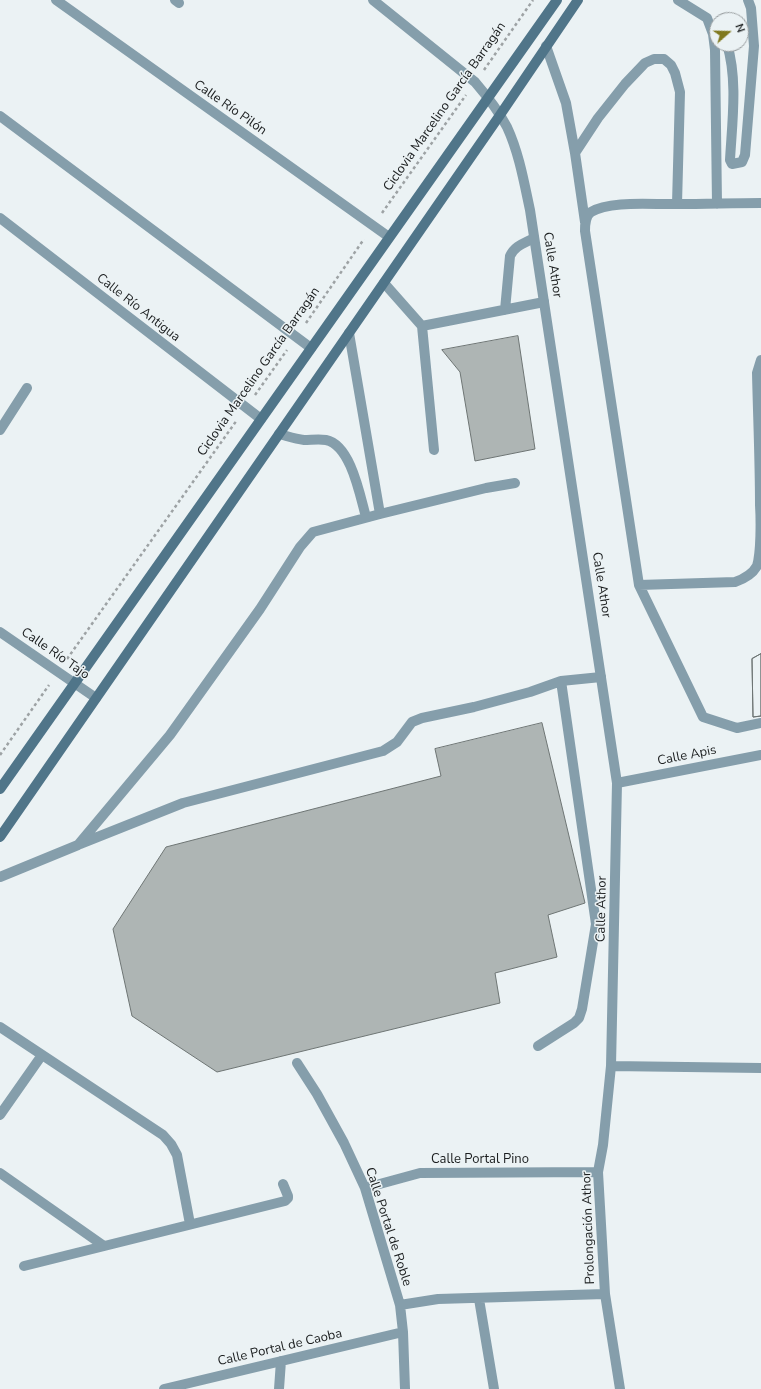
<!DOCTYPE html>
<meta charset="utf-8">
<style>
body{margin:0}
#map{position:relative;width:761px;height:1389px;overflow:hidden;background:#ebf2f4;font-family:"Nunito Sans",sans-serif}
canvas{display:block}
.north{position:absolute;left:709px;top:12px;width:40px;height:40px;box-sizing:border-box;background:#ebf2f4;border:1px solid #989d9f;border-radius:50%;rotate:70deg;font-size:11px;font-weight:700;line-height:16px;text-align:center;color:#1b1e1f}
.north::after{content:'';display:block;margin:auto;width:14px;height:18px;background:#7f781e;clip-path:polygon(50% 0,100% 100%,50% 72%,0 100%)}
</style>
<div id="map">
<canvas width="761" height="1389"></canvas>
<div class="north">N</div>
</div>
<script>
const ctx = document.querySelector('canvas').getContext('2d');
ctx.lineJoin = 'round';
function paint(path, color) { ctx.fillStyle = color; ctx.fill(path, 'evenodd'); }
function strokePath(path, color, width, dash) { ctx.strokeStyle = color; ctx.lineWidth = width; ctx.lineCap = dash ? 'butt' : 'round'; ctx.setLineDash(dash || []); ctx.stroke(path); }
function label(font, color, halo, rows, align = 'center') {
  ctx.font = font + ' "Nunito Sans",sans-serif'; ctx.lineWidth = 3; ctx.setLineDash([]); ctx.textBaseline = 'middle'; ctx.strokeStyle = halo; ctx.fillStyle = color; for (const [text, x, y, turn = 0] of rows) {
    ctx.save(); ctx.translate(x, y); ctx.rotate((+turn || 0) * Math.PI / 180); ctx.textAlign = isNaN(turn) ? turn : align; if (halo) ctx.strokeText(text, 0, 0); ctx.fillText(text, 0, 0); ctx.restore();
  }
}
const building = new Path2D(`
 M518,336l17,113 -60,12 -15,-89 -18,-22z
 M761,654v62l-8,1 -1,-58z
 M761,654v62l-8,1 -1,-58z
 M542,723l43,180 -37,12 9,42 -62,16 5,30 -283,69 -85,-56 -19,-87 53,-82 275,-71 -6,-27z`);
paint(building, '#aeb5b4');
strokePath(building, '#6e7574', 1);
strokePath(new Path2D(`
 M484,70l49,-70
 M382,213l84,-118
 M306,323l58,-84
 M255,395l32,-45
 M67,659l170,-239
 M0,755l49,-70`), '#9da2a4', 2.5, [3, 3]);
strokePath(new Path2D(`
 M678,0l29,18 6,16 2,16 2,154
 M727,44c11,36 5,79 3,116l2,4 10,-2 3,-7 9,-109 -3,-38 -3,-8
 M546,46l20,57 9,50
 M761,203c-28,0 -55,1 -83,1 -23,1 -68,-4 -87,8 -6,4 -6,13 -6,19l54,354 64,132 34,11 24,-5
 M585,222l-10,-69 23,-35 27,-34 20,-21 9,-4h10l7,6 4,8 5,19 -3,112
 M384,283l38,43 122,-24
 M505,310l5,-54c5,-11 15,-13 24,-18
 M422,326l12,124
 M349,333l31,181
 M0,430l27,-42
 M279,434c8,2 16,5 25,6 7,0 15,-1 22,0 25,5 34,56 40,77
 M639,585l96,-3c9,-3 17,-7 22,-16 4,-13 4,-45 3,-61 0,-44 -2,-88 -3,-132l4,-13
 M80,844l103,-41 200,-52 14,-9 15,-20 10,-4 52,-11 56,-15 31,-11 40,-4
 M0,877l78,-32 92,-110 90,-126 40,-62 13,-15 67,-18 106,-26 29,-5
 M538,1046l36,-23 5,-5 3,-9 14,-85 -35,-243`), '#859eab', 10);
strokePath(new Path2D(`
 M56,0l333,237
 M175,0l4,3
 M373,0l102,82c12,14 23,28 32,45 12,26 17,55 23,83l87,573 -6,283 -8,79 -5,27 7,122 15,95
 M0,116l311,232
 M0,218l261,201
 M0,632l96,66
 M617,783l144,-28
 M0,1027l163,108 8,9 6,11 13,69
 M297,1063l20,31 27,49 21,45 35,117 3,27 2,57
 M611,1066l150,2
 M0,1115l42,-60
 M0,1173l104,73
 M365,1188l55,-15 178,-1
 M24,1266l261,-65 3,-3v-2l-5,-12
 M479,1299l15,90
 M400,1305l38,-6 167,-5
 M164,1389l239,-57
 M279,1389l2,-28`), '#859eab', 10);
strokePath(new Path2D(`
 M0,789l557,-789
 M0,837l500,-722 78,-115`), '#507589', 10);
label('13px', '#1b1e1f', '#ebf2f4', [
 ["Ciclovia Marcelino García Barragán",445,107,-55],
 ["Calle Río Pilón",230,108,35],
 ["Calle Athor",552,265,81],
 ["Calle Río Antigua",138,308,38],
 ["Ciclovia Marcelino García Barragán",259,372,-55],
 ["Calle Athor",601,585,81],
 ["Calle Río Tajo",55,654,35],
 ["Calle Apis",687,756,-11],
 ["Calle Athor",602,909,-89],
 ["Calle Portal Pino",480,1160],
 ["Calle Portal de Roble",388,1227,72],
 ["Prolongación Athor",589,1228,-92],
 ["Calle Portal de Caoba",280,1348,-13]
]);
</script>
